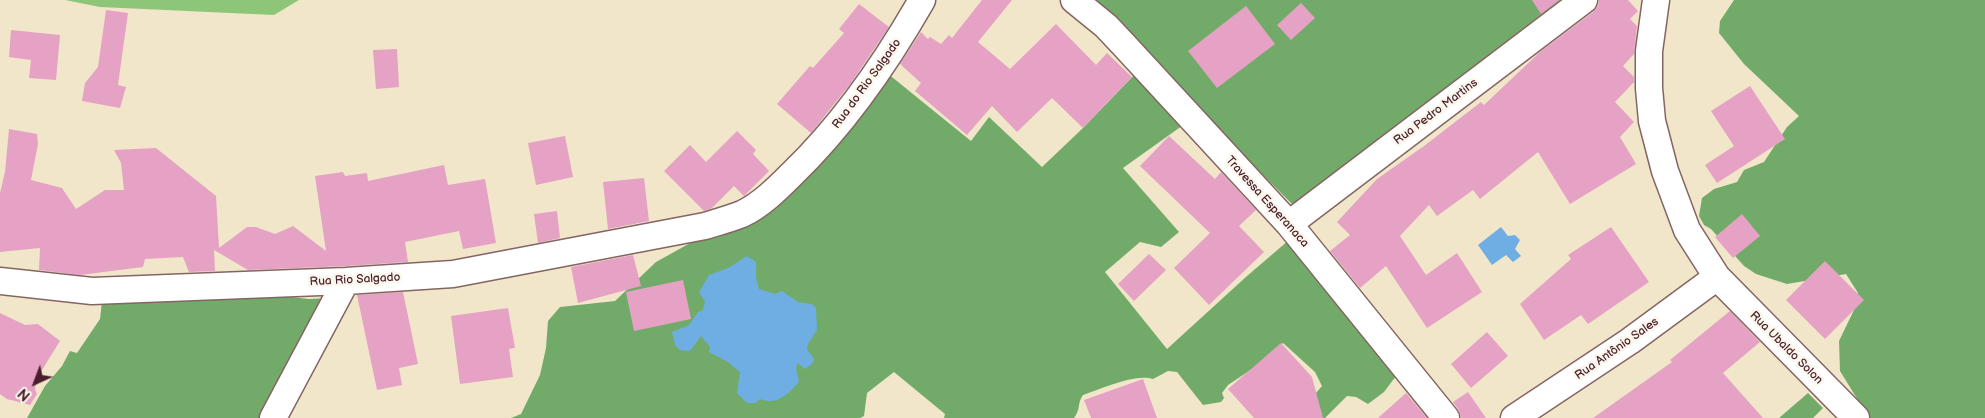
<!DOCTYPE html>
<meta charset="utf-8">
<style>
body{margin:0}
#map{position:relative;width:1985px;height:418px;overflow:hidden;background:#f1e6ca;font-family:"Balsamiq Sans",sans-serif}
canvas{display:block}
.north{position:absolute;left:10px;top:358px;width:50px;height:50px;-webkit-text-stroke:4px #fbf7ec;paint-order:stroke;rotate:223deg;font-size:14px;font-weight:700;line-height:20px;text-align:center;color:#4a1f2b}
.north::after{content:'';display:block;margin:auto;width:18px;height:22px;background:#4a1f2b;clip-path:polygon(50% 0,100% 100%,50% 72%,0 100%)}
</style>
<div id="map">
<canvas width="1985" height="418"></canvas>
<div class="north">N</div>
</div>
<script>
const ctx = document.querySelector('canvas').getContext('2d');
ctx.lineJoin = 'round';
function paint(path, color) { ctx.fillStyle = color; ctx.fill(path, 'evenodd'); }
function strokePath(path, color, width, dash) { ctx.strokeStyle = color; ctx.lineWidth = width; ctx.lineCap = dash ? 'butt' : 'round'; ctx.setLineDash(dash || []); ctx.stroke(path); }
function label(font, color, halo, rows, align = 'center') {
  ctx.font = font + ' "Balsamiq Sans",sans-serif'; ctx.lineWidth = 5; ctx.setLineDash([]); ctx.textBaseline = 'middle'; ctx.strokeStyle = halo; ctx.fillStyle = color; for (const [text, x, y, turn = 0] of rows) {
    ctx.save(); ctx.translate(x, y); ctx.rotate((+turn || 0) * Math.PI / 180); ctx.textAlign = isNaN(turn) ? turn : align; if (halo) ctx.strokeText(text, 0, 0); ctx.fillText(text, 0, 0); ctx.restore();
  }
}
paint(new Path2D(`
 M65,0h234l-25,15 -174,-8z`), '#8dc679');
paint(new Path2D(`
 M1088,0h472l-266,206z
 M1734,0h251v418h-116l-29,-47 -1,-30 15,-31 4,-17 -12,-19 -59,10 -31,-10 -12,-8 -33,-37 -7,-4 -5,-9 3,-18 12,-9 23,-7 7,-12 20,-8 23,-35 12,-11 -55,-52 -25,-31 1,-12z
 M1137,72l49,51 -63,45 56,64 -18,15 -21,-5 -35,30 62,77 80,-73 42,-36 110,132 -15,20 -16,12 -12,-7 -9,-1 -22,22h-17l7,-24 7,-8 -7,-14 -32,-29 -31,26 -24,16 -6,8 2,5 -3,4 -18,3 -26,-33 -9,-1 -15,8c-18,-6 -52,10 -70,16 -6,8 -2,14 -9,23h-130l1,-4 -51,-42 -27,21 -3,23 -4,2h-349l10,-4 19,-39 6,-27 2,-27 12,-14 55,-6 41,-39 36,-20 26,-12 169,-157 84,68 18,-24 53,50 41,-39z
 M282,296l27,3 20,-1 -63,120h-239l18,-32 17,-20 8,-15 7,2 23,-34 2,-18z
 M1808,393l15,15 -10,10h-34z`), '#72ab69');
paint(new Path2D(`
 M1501,227l7,9 7,-1 5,5 -5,9 6,7 -8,6 -7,-7 -14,10 -14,-20z
 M747,256l9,6v16l3,11 16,5 7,-3 16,11 14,2 4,4 1,22 -9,14 -1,5 7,10 -2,5 -7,5 -7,-6 -2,5 3,14c-11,12 -22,24 -39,17l-4,4h-9l-10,-10 3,-21 -12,-10 -19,-10 1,-5 -9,-11 -11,15 -10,-1 -5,-5 -3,-13 17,-7 9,-13 5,-2 2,-8 -6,-10 10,-17 19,-7z`), '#6eaee2');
paint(new Path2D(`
 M982,0h30l-34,42 32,27 46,-45 40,41 11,-12 25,24 -49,51 -31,-30 -35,34 -25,-26 -25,29 -52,-44 6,-8 -21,-19 21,-32 7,7 2,-2 11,7 8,-9 3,3z
 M1532,0h27l-18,14z
 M1599,0h29l10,11 -8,8 7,7 -3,28 -11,12 11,11v5l-19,20 19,20 -14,15 16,27 -66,40 -32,-52 -58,47 -7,-9 -36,26 -8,-11 -29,31 26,39 31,-22 25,39 -55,36 -41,-62 -26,22 -30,-37 20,-16 -13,-13 40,-43 47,-33 57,-44 3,3 56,-53 53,-40 5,-6z
 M1301,3l14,15 -24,22 -14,-15z
 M859,4l30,23 -38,56 -40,50 -34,-29 33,-38 3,2 31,-35 -5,-4z
 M1246,6l29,38 -58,44 -29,-37z
 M106,10l22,3 -10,72 8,2 -6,21 -38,-7 3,-18 13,-16z
 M11,30l49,5 -4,45 -27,-2 2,-18 -22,-3z
 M397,49l2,38 -23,2 -3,-39z
 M1750,86l35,53 -68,44 -12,-18 29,-19 -23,-35z
 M9,129l28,5 1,10 -7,36 31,8 14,21 29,-19h19l-3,-27 -7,-13 42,-2 60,48 3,52 28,-21h9l19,7 18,-8 33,25 -11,-75 28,-4 2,4 22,-3 1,8 76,-16 4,20 37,-6 11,64 -33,6 -4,-18 -54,11 3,20 -63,4 -97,4 -34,-20 1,21 -26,1 -6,-15 -38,2 -2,8 -63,8 -41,-5 1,-22 -40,4v-59l5,-21z
 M737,131l19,19 -3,4 16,17 -25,25 -10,-10 -22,22 -8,3 -40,-40 26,-26 16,17z
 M565,136l8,41 -37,8 -8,-42z
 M1169,136l46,43 6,-7 35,38 -17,16 25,26 -55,53 -35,-37 36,-35 -70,-67z
 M644,178l5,43 -41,8 -5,-47z
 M557,211l3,27 -22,5 -4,-29z
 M1742,214l18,22 -27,22 -18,-21z
 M1611,227l38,55 -61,42 -7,-9 -37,25 -24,-36 51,-45 -3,-4z
 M1149,254l17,16 -32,31 -16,-17z
 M633,255l8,31 -63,17 -7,-36z
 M1825,261l39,39 -39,39 -39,-39z
 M683,280l8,39 -57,12 -8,-39z
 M403,292l15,72 -19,4 3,17 -25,5 -20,-95z
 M508,308l7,40 -6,1 4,28 -53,7 -9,-68z
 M1730,311l30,31 -37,31 40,45h-170l79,-56 -2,-2z
 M0,313l25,12 13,-1 22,17 -23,37 -2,11 2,5 -7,11 -23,-6 -7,-5z
 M1487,332l21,24 -37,32 -20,-24z
 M1281,343l31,34 11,41h-69l-26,-29z
 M1143,379l14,39h-66l-7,-18z
 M1468,392l18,26h-25l-3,-9 -5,-7z
 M1406,393l21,25h-49z`), '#e5a2c4');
const minor = new Path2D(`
 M1074,0l32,26 17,18 166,180 157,194
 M1656,0l-7,51v37l3,33 13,50 22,59 30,47 139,141
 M1289,224l295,-224
 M0,281l92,10 254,-10 107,-7 252,-48c12,-4 25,-7 37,-12 19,-9 35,-25 50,-40 53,-51 94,-111 130,-174
 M273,418l73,-137
 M1514,418l116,-77 87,-64`);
strokePath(minor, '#846563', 29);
strokePath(minor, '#fff', 26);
label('12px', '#4a1f2b', '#fbf7ec', [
 ["Rua do Rio Salgado",867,84,-54],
 ["Rua Pedro Martins",1436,112,-37],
 ["Travessa Esperanaca",1267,202,48],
 ["Rua Rio Salgado",355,280,-3],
 ["Rua Ubaldo Solon",1786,348,45],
 ["Rua Antônio Sales",1617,349,-35]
]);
</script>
